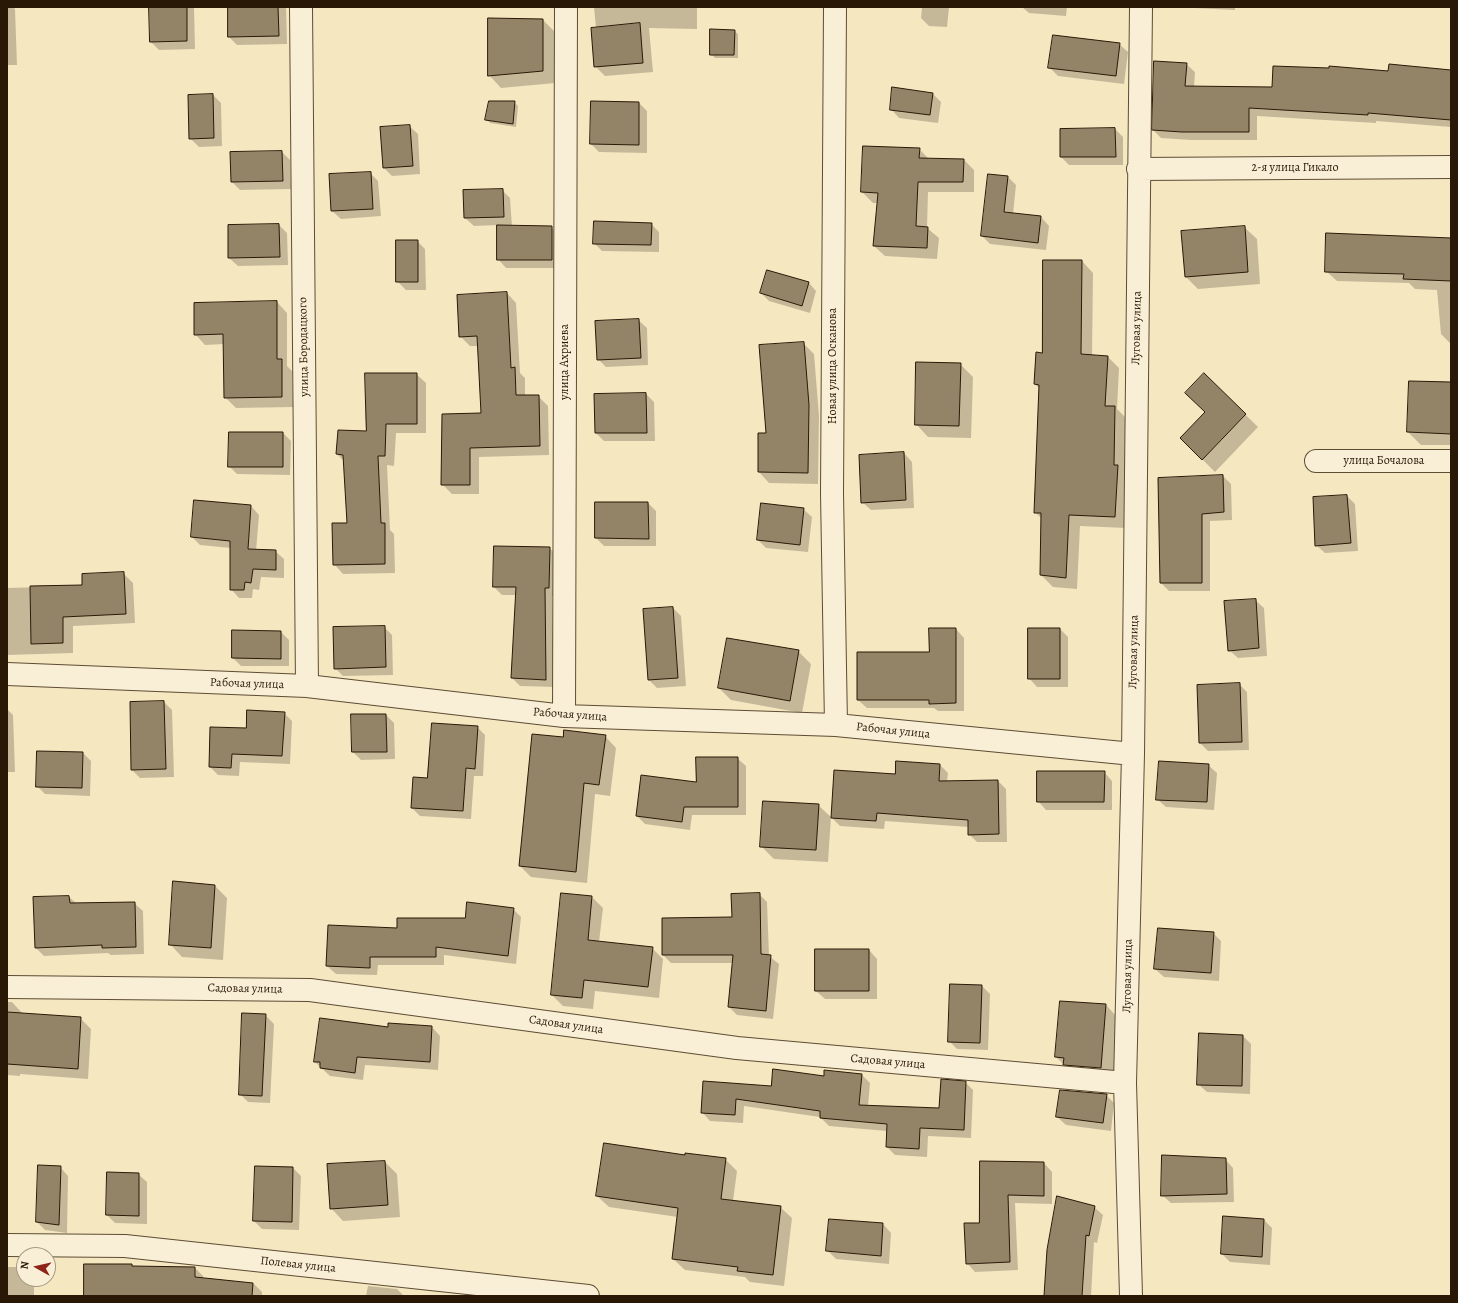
<!DOCTYPE html>
<meta charset="utf-8">
<style>
body{margin:0}
#map{position:relative;width:1458px;height:1303px;overflow:hidden;background:#f5e7c0;font-family:Alegreya,serif}
canvas{display:block}
.frame{position:absolute;inset:0;border:8px solid #2a1806;pointer-events:none}
.north{position:absolute;left:16px;top:1247px;width:40px;height:40px;box-sizing:border-box;background:#f8efd6;border:1px solid #a69983;border-radius:50%;rotate:278deg;font-size:11px;font-weight:700;line-height:16px;text-align:center;color:#2a1806}
.north::after{content:'';display:block;margin:auto;width:14px;height:18px;background:#8f2418;clip-path:polygon(50% 0,100% 100%,50% 72%,0 100%)}
</style>
<div id="map">
<canvas width="1458" height="1303"></canvas>
<div class="frame"></div>
<div class="north">N</div>
</div>
<script>
const ctx = document.querySelector('canvas').getContext('2d');
ctx.lineJoin = 'round';
function paint(path, color) { ctx.fillStyle = color; ctx.fill(path, 'evenodd'); }
function strokePath(path, color, width, dash) { ctx.strokeStyle = color; ctx.lineWidth = width; ctx.lineCap = dash ? 'butt' : 'round'; ctx.setLineDash(dash || []); ctx.stroke(path); }
function label(font, color, halo, rows, align = 'center') {
  ctx.font = font + ' Alegreya,serif'; ctx.lineWidth = 4; ctx.setLineDash([]); ctx.textBaseline = 'middle'; ctx.strokeStyle = halo; ctx.fillStyle = color; for (const [text, x, y, turn = 0] of rows) {
    ctx.save(); ctx.translate(x, y); ctx.rotate((+turn || 0) * Math.PI / 180); ctx.textAlign = isNaN(turn) ? turn : align; if (halo) ctx.strokeText(text, 0, 0); ctx.fillText(text, 0, 0); ctx.restore();
  }
}
paint(new Path2D(`
 M7,7h6l2,2 2,56h-10z
 M150,7h44l1,42 -36,1 -8,-8z
 M229,7h57l1,37 -50,1 -8,-8z
 M594,7h103v22l-48,-1 4,44 -48,4 -10,-10 1,-38z
 M922,7h27l-2,20 -18,-1 -8,-8z
 M1022,7h45l-1,9 -37,-3z
 M1174,7h61v3z
 M543,20l12,12v51l-54,5 -12,-13z
 M734,31l4,3v24h-23l-4,-4z
 M1119,44l9,8 -4,32 -66,-8 -8,-8z
 M1186,64l9,8 -1,15 257,7v43v-10l-75,-6v2l-119,-7v24h-66l-30,-2 -8,-8z
 M933,94l8,8 -3,21 -39,-5 -8,-9z
 M213,95l8,8 1,43 -23,1 -9,-9z
 M514,102l4,4 -2,21 -26,-4 -4,-4z
 M639,103l8,8v42l-48,-1 -8,-8z
 M409,126l9,8 2,40 -28,2 -8,-8z
 M1115,129l8,8v28h-54l-8,-8z
 M864,147l55,2 10,10 35,1 10,10v22h-46l-1,36 12,10 -2,21 -52,-3 -11,-10 4,-43h-5l-11,-11z
 M282,152l8,8 1,29 -51,1 -8,-8z
 M370,173l8,8 3,35 -40,3 -9,-8z
 M1008,177l8,8 -3,29 28,3 8,9 -3,24 -56,-6 -8,-8z
 M502,190l8,8 2,29h39l8,8v33h-53l-8,-9v-34l-24,1 -9,-8 -1,-27z
 M651,224l8,8v20l-57,-1 -8,-8z
 M279,225l8,8 1,32 -50,1 -9,-8v-32z
 M1244,227l13,12 3,45 -62,5 -12,-12z
 M1451,239v105l-10,-10 -4,-44 -22,-1 -6,-6 -72,-2 -11,-10z
 M417,241l8,8 1,41h-20l-9,-9z
 M1082,261l11,12 -1,83 16,1 11,11 -2,41 9,9 -1,55 4,4 -3,51 -46,-2 -3,63 -24,-2 -12,-12 1,-56 -7,-7 5,-123 -5,-5 8,-30z
 M808,282l8,9 -6,22 -41,-12 -8,-8z
 M507,293l9,10 4,70 5,5v18h13l10,10 1,49 -70,2v37h-27l-10,-10 40,-70 -3,-68h-9l-10,-10z
 M277,302l10,11v53l5,5 1,36 -57,1 -11,-11 -1,-53 -19,1 -10,-11z
 M638,320l9,8 1,37 -42,2 -8,-8z
 M803,343l11,11 5,62 -1,68 -49,-1 -10,-11v-38h8z
 M960,364l13,13 -2,61 -43,-1 -12,-13z
 M416,374l10,9v50h-30l-2,33 -7,-1 3,65 4,4 1,39 -52,1 -9,-10 14,-40 -4,-63 -7,-7 30,-22z
 M1204,374l54,53 -43,45 -34,-34 25,-26z
 M1410,382l41,1v62h-30l-13,-13z
 M646,394l8,8 1,39h-51l-8,-8 -1,-38z
 M283,433l8,8 -1,34 -53,-1 -8,-8z
 M904,453l8,9 2,46 -43,2 -9,-8z
 M1223,476l8,8 1,36 -22,1v70h-41l-8,-8z
 M1347,496l8,8 3,47 -33,2 -9,-8z
 M195,501l56,5 8,9 -3,36h19l9,8v19l-23,-1 -2,13 -6,-1 -1,9h-13l-8,-9v-41l-31,-3 -8,-8z
 M596,503h52l8,8v35h-52l-8,-8z
 M803,509l9,8 -4,35 -42,-4 -8,-8z
 M549,548l9,8 -1,40h-5l2,91 -34,-1 -8,-8 4,-83h-14l-8,-8z
 M123,573l10,10 2,40 -62,3v27l-66,2v-67l76,-2z
 M1255,600l9,8 3,48 -29,2 -9,-8z
 M673,608l8,8 5,70 -29,2 -8,-8z
 M384,627l8,8 1,40 -50,1 -8,-8z
 M956,629l8,9v73h-26l-4,-3h-67l-9,-8 72,-47z
 M1060,629l8,8v50h-31l-8,-9z
 M281,632l8,8v26h-48l-8,-8z
 M798,651l13,13 -9,49 -71,-13 -12,-12z
 M1239,684l8,8 2,58 -41,1 -8,-8 -2,-57z
 M164,702l8,8 2,67 -34,1 -8,-8z
 M7,709l6,6 2,57h-8z
 M284,713l8,8 -2,43 -50,-2 -1,14 -21,-1 -8,-8 37,-38z
 M386,715l8,8 1,36 -34,1 -8,-8z
 M477,727l8,8 -2,41h-9l-3,43 -51,-3 -8,-8 16,-29z
 M605,736l11,12 -6,48 -15,-2 -8,89 -56,-6 -11,-11z
 M83,753l8,8 -1,35 -45,-2 -8,-8z
 M737,758l9,8v49h-54l-2,15 -45,-6 -8,-8 60,-32z
 M940,765l8,8 -1,8h51l8,8 1,53h-30l-8,-8v-7l-84,-6 -1,8 -44,-3 -8,-8z
 M1208,765l9,8 -3,37 -48,-3 -9,-8z
 M1104,772l8,9v29h-66l-8,-9z
 M818,805l13,12 -3,45 -54,-3 -13,-13z
 M215,886l12,12 -4,62 -41,-3 -12,-13z
 M759,894l8,8 2,54 10,8 -6,55 -36,-4 -8,-8 4,-44h-62l-8,-8 70,-37z
 M69,897l8,7 57,-1 9,8 1,43 -33,1 -3,-2 -64,3 -8,-8z
 M592,897l11,11 -4,34 53,6 11,11 -4,39 -64,-7 -2,18 -30,-3 -11,-11z
 M513,909l8,8 -5,47 -72,-9v10h-66l-1,10 -41,-1 -9,-8 71,-37 68,-10z
 M1213,933l8,8 -2,40 -55,-4 -9,-8z
 M869,950l8,9v40h-52l-9,-8z
 M982,986l8,8 -2,56 -31,-1 -8,-8z
 M7,1002h5l11,12 57,4 11,11 -3,50 -68,-5v2l-13,-1z
 M1106,1005l12,13 -5,62 -36,-3 -21,-20z
 M265,1015l9,9 -4,79 -22,-1 -8,-8z
 M432,1027l8,9 -2,34 -73,-5 -2,15 -33,-4 -15,-14 73,-34z
 M1243,1036l8,8 -1,50 -43,-2 -9,-8z
 M861,1074l9,9 -2,23 72,3 25,-27 8,8 -2,48 -43,-2 -1,21 -32,-2 -8,-8v-16l-58,-5 -9,-9 -76,-11 -1,17 -33,-2 -8,-9 2,-30 68,5 53,-10z
 M1106,1095l8,8 -3,28 -45,-6 -9,-8z
 M725,1159l12,12 -4,30 47,6 12,11 -8,68 -34,-4 -5,-5 -60,-7 -12,-11 5,-42 -69,-10 -12,-11z
 M1225,1159l8,9 1,34 -63,1 -9,-8z
 M385,1162l12,12 3,43 -57,4 -12,-13z
 M981,1162l63,1 8,9v32l-37,-1 3,67 -43,2 -8,-9 13,-40z
 M60,1167l8,9 -1,57 -22,-3 -8,-8z
 M293,1168l8,8 -2,54 -37,-1 -8,-8z
 M138,1174l9,8v42l-32,-1 -8,-8z
 M1094,1207l9,8 -6,28 -3,-1 -3,54h-46z
 M1224,1217l40,3 8,8 -2,37 -40,-3 -8,-8z
 M830,1220l53,4 8,9 -2,31 -53,-5 -8,-8z
 M131,1265l2,2 62,1 8,8v3l51,5 8,8v4h-177z
 M7,1267h15l2,2v10h10v17h-27z
 M368,1286l29,3 7,7h-38z`), '#0003');
const building = new Path2D(`
 M149,7h38v34l-37,1z
 M228,7h50l1,29 -51,1z
 M488,18l55,1v52l-55,5z
 M640,23l3,40 -49,4 -3,-39z
 M710,29l25,1 -1,25h-24z
 M1053,35l67,8 -4,33 -68,-8z
 M1154,61l33,2 -2,23 87,1 1,-21 56,2v-2l59,5 1,-7 62,6v50l-83,-7v2l-119,-7v24h-67l-30,-2z
 M892,87l41,6 -3,22 -40,-5z
 M213,94l1,44 -25,1 -1,-44z
 M489,101h26l-2,23 -28,-4z
 M591,101l48,1v43l-49,-1z
 M410,125l3,41 -30,2 -3,-41z
 M1115,128l1,29h-56v-28z
 M863,146l57,2 -1,10 45,1 -1,23h-45l-2,44 12,1 -1,21 -54,-2 5,-53 -17,-1z
 M282,151l1,30 -52,1 -1,-30z
 M371,172l2,37 -42,2 -2,-37z
 M988,174l20,2 -4,36 37,4 -3,27 -57,-7z
 M503,189l1,28 -40,1 -1,-28z
 M594,221l58,2 -1,22 -58,-1z
 M279,224l1,33 -52,1v-33z
 M497,225l55,1v34h-55z
 M1245,226l3,46 -63,5 -4,-46z
 M1326,233l125,5v43l-48,-2 1,-5 -79,-2z
 M396,240h22v42h-22z
 M1043,260h39l-1,94 27,2 -3,50h10l-1,59h4l-3,52 -46,-2 -3,63 -26,-3 1,-62h-7l5,-128 -5,-1 2,-32 6,1z
 M767,270l42,12 -7,24 -42,-13z
 M507,292l4,76 4,-1 1,28h23l1,51 -70,2v37h-29l1,-71 39,-1 -4,-77 -18,1 -2,-42z
 M277,301v58h5v38l-58,1 -1,-64 -29,1v-32z
 M639,319l2,39 -44,2 -2,-39z
 M804,342l5,63 -1,68 -50,-1v-39h8l-7,-88z
 M916,362l45,1 -2,63 -44,-1z
 M365,373h52v51h-31l-1,32h-7l3,67h4v41l-52,1 -1,-42h15l-4,-68 -7,-1 2,-24 28,1z
 M1204,373l42,41 -44,46 -22,-22 25,-26 -20,-19z
 M1409,381l42,1v52l-44,-2z
 M646,393l1,40h-52l-1,-39z
 M229,432h54v35h-55z
 M904,452l2,48 -45,3 -2,-48z
 M1223,475l1,37 -22,2v69h-42l-2,-105z
 M1347,495l4,48 -36,3 -2,-49z
 M194,500l57,5 -3,44 28,1v20l-23,-1 -2,14 -6,-1 -1,8h-14v-49l-39,-4z
 M595,502h53l1,37 -54,-1z
 M761,503l43,5 -4,37 -43,-5z
 M494,546l56,1 -1,41h-4l1,92 -35,-2 5,-91h-23z
 M124,572l2,42 -63,3v26l-32,1 -1,-58 52,-1v-11z
 M1256,599l3,49 -31,3 -4,-50z
 M673,607l5,71 -30,2 -5,-71z
 M385,626l1,41 -52,2 -1,-42z
 M929,628h27v75l-27,1v-4h-72v-48h72z
 M1028,628h32v51h-32z
 M232,630l49,1v28l-49,-1z
 M727,638l72,12 -9,51 -72,-13z
 M1240,683l2,59 -43,1 -2,-58z
 M164,701l2,68 -35,1 -1,-68z
 M247,710l38,2 -3,44 -50,-2 -1,14 -22,-1 1,-40 36,1z
 M351,714h35l1,38h-35z
 M432,723l46,3 -3,43 -9,-1 -3,43 -52,-3 2,-31 14,1z
 M564,730l42,5 -7,50 -15,-2 -8,89 -57,-6 13,-132 31,3z
 M37,751l46,1 -1,36 -46,-1z
 M696,757h42v50h-54l-2,15 -46,-6 5,-41 55,7z
 M896,761l44,3 -1,17 59,-1 1,54 -31,1v-15l-91,-7 -1,8 -45,-3 3,-48 61,4z
 M1159,761l50,3 -2,38 -51,-2z
 M1037,771h68l-1,31h-67z
 M763,801l56,3 -3,46 -56,-3z
 M173,881l42,4 -4,63 -42,-3z
 M561,893l31,3 -4,44 65,7 -5,40 -64,-7 -2,18 -31,-3z
 M760,893l1,61 10,1 -5,56 -38,-4 5,-52h-71v-37l70,-1 -1,-23z
 M69,896l1,7 65,-1 1,45 -34,1v-3l-67,3 -2,-51z
 M467,902l47,6 -6,48 -72,-9v10h-66v11l-44,-2 2,-41 69,3v-10h68z
 M1158,928l56,4 -3,41 -57,-4z
 M815,949h54v42h-54z
 M950,984l32,1 -2,58 -32,-1z
 M1060,1001l46,3 -5,64 -38,-3 1,-7 -9,-1z
 M7,1012l74,5 -3,52 -71,-5z
 M242,1013l24,1 -4,82 -23,-1z
 M320,1018l68,9v-4l44,3 -2,36 -73,-5 -2,16 -35,-5v-6h-6z
 M1199,1033l44,2 -1,51 -45,-1z
 M773,1069l51,7v-6l38,4 -3,31 80,3 2,-29 25,2 -2,49 -44,-2 -1,21 -33,-2 1,-23 -67,-6v-7l-84,-12 -1,16 -34,-2 2,-32 68,5z
 M1060,1090l47,4 -4,29 -47,-6z
 M604,1143l81,12v-2l41,5 -5,41 60,7 -8,69 -36,-4 1,-4 -66,-8 6,-51 -82,-12z
 M1162,1155l64,3 1,36 -66,2z
 M385,1161l3,44 -58,4 -3,-45z
 M980,1161l64,1v34l-36,-1 2,67 -44,2 -2,-41h15z
 M38,1165l23,1 -2,59 -23,-3z
 M255,1166l38,1 -1,55 -39,-1z
 M107,1172l32,1v43l-33,-1z
 M1057,1196l38,10 -6,30 -3,-1 -4,61h-38l3,-46z
 M1223,1216l41,3 -2,38 -41,-3z
 M829,1219l54,4 -2,33 -55,-5z
 M84,1264h48v2l63,1v10l58,6 -1,13h-168z`);
paint(building, '#948467');
strokePath(building, '#2a1806', 1);
const minor = new Path2D(`
 M301,7l6,679
 M835,7l-3,486 4,232
 M1138,169l313,-2
 M1316,461h135
 M7,674l300,12 257,30 272,9 297,29
 M564,716l2,-709
 M7,987l303,3 427,58 388,35
 M7,1245l118,1 463,50
 M1131,1296l-6,-213 8,-329 8,-747`);
strokePath(minor, '#5d4c34', 24);
strokePath(minor, '#f8efd6', 22);
label('12px', '#2a1806', '#f8efd6', [
 ["2-я улица Гикало",1295,168],
 ["Луговая улица",1137,328,-89],
 ["улица Бородацкого",304,347,-91],
 ["улица Ахриева",565,362,-90],
 ["Новая улица Осканова",833,366,-90],
 ["улица Бочалова",1384,461],
 ["Луговая улица",1134,652,-89],
 ["Рабочая улица",247,684,2],
 ["Рабочая улица",570,715,4],
 ["Рабочая улица",893,731,6],
 ["Луговая улица",1128,976,-89],
 ["Садовая улица",245,989,1],
 ["Садовая улица",566,1025,8],
 ["Садовая улица",888,1062,5],
 ["Полевая улица",298,1265,6]
]);
</script>
